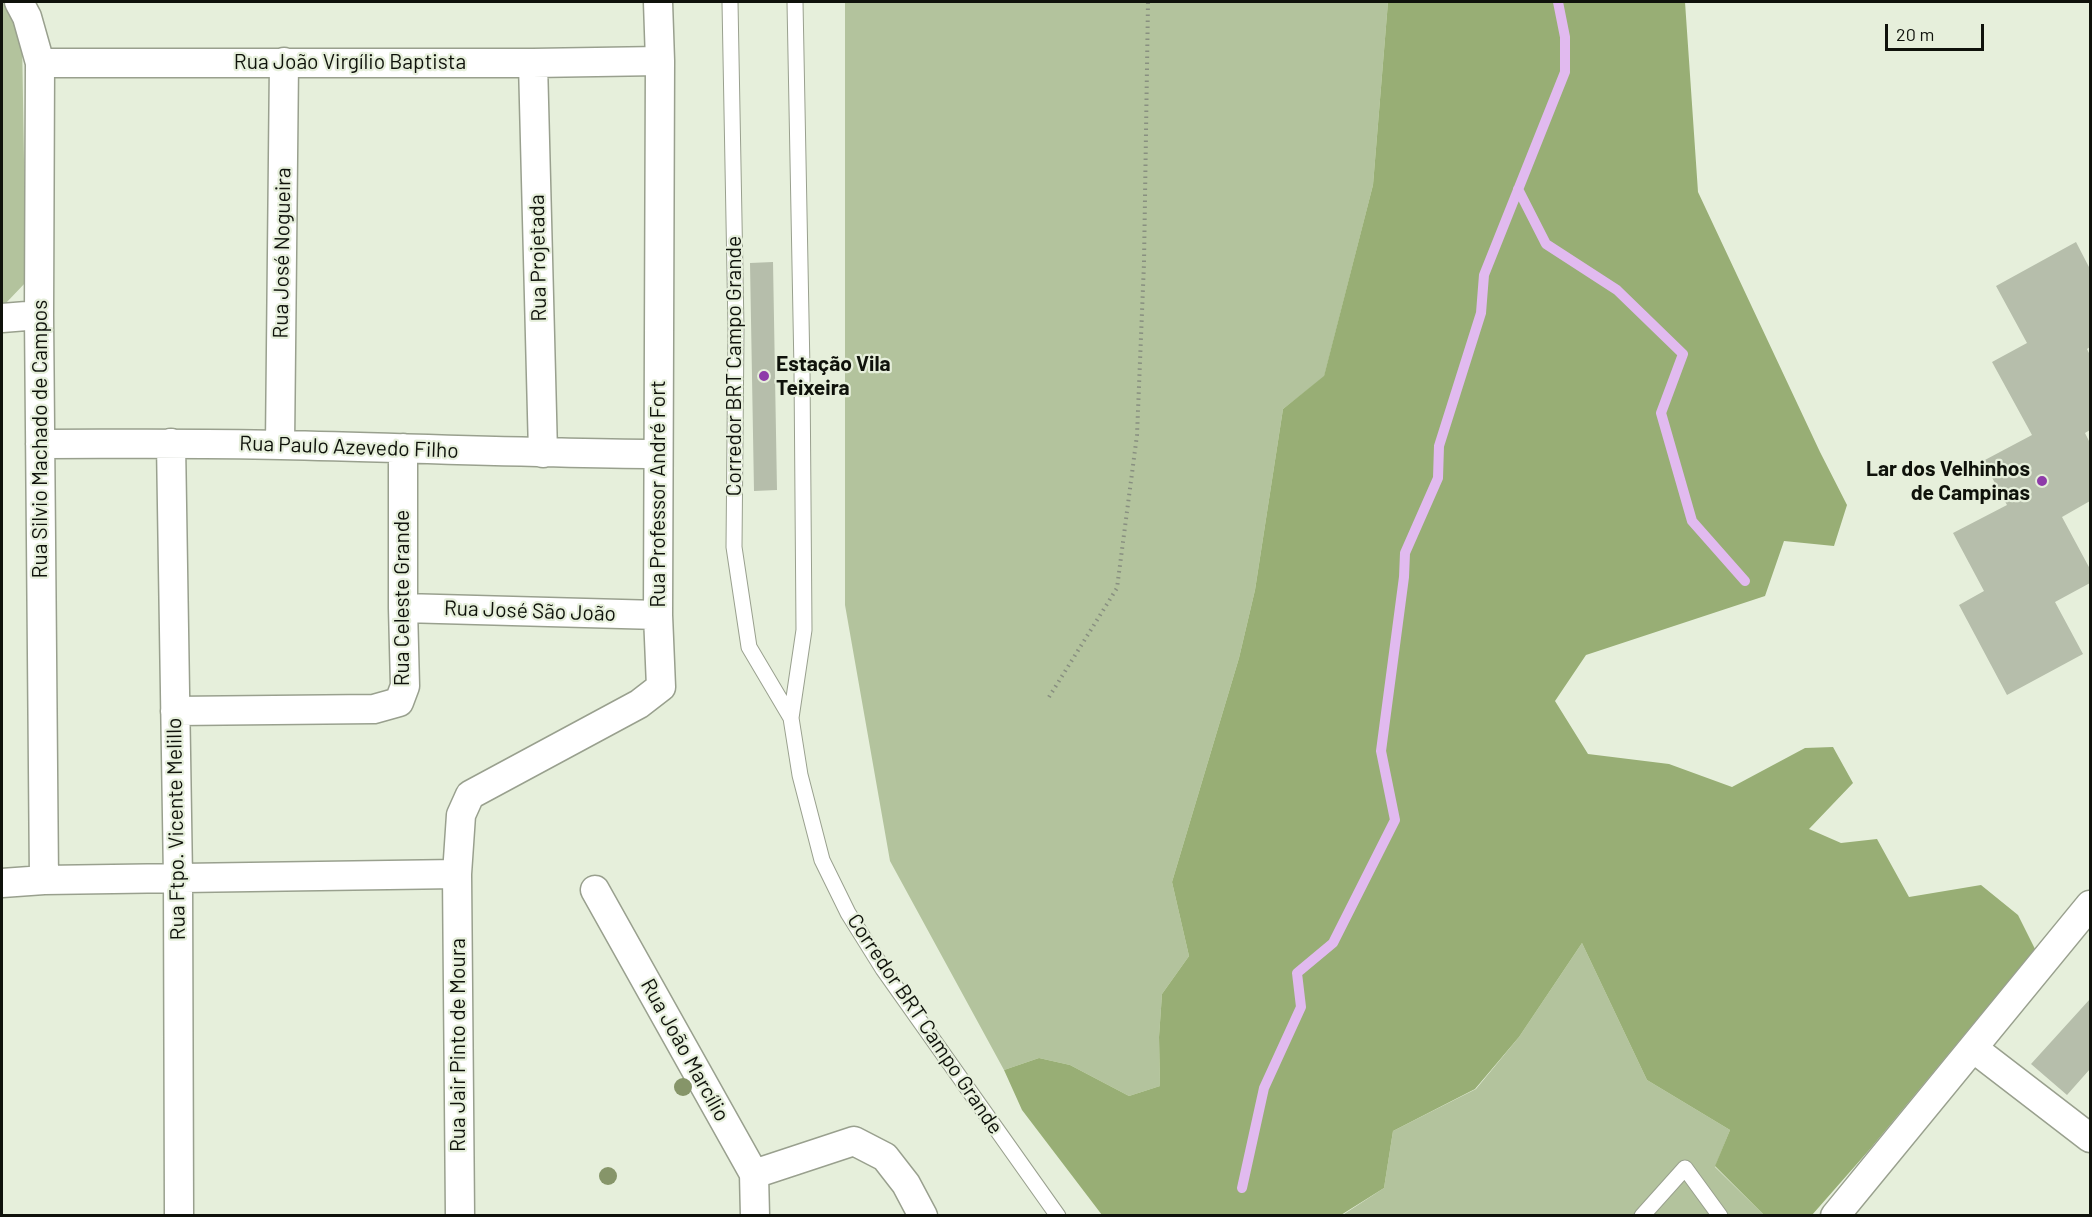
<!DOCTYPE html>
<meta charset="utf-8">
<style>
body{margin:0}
#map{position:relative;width:2092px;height:1217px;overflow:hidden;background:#e6efdb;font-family:Barlow,sans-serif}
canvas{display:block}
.frame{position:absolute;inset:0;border:3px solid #0f120b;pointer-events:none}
.scale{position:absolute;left:1885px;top:24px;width:99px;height:27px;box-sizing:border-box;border:3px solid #0f120b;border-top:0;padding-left:8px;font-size:18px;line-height:21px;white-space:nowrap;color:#0f120b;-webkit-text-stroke:4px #e6efdb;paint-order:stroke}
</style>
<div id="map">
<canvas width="2092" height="1217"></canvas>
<div class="frame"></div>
<div class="scale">20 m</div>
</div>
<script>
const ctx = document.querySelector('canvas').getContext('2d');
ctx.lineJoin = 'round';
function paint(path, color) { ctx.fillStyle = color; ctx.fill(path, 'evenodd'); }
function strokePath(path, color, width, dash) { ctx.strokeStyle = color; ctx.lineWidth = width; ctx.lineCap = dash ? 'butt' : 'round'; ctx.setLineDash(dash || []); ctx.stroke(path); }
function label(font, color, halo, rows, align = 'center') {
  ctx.font = font + ' Barlow,sans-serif'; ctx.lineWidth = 4.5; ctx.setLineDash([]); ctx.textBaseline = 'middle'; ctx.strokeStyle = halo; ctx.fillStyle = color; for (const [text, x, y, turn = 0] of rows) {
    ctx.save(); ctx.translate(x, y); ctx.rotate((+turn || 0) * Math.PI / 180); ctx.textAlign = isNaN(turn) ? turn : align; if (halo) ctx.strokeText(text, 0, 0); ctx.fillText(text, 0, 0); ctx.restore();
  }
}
paint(new Path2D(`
 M2,2h1l19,36 4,244 -20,21h-4z
 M845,2h543l-15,183 -49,192 -41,32 -28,181 -16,68 -67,224 17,74 -27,38 -3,43 1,49 -31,10 -59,-31 -31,-7 -35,12 -114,-209 -45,-256z
 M1582,943l65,137 83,50 -15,37 49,48 -423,1 43,-28 9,-57 83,-42 43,-52z`), '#b3c39d');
paint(new Path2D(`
 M1388,2h297l13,190 122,260 27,53 -13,41 -50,-5 -19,55 -179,59 -31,46 33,53 81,10 63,23 73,-39 28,-1 20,36 -44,46 32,14 36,-4 32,58 72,-12 37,30 17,34 -165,200 -58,66h-48l-49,-49 15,-36 -83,-50 -65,-137 -63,94 -44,52 -82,42 -9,57 -43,27h-239l-80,-105 -18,-40 35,-12 31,7 59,31 31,-10 -1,-49 3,-43 27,-38 -17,-74 67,-224 16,-68 28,-181 41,-33 49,-191z`), '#98ae75');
strokePath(new Path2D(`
 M1518,189l28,55 71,46 66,64 -22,59 31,108 53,60
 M1242,1188l22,-100 37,-81 -4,-34 36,-30 62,-123 -14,-69 23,-174 1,-24 33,-75 1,-32 42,-133 3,-38 81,-203v-35l-7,-35`), '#e1baef', 10);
paint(new Path2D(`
 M2076,242l14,27v78l-3,2 3,6v75l-5,3 5,10v58l-28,16 28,52v14l-35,19 28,52 -76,41 -48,-90 25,-14 -31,-58 54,-28 -24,-44 49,-26 -40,-73 35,-19 -31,-57z
 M773,262l4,228 -23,1 -4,-228z
 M2090,999v70l-23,26 -36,-31z`), '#b6beab');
const lane = new Path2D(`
 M730,2l6,327 -2,218 15,100 42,71
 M795,2l7,368 2,260 -13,88 9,57 22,85 26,53 35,56 175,247
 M1642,1216l43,-48 35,48`);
const street = new Path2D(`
 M19,2l8,15 13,46 -1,252 5,565
 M40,63h493l127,-2
 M533,63l10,390
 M2,318l37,-3
 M171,443l7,435 1,338
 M40,444c81,0 161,-1 241,1 126,3 252,8 377,9
 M280,445l4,-383
 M403,608l255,7
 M175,711l199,-2 25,-7 6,-16 -2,-78v-160
 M2,883l42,-3 413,-6
 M595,890l159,284 1,42
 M1973,1048l117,90
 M754,1174l100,-33 31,16 21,27 17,32
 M460,1216l-3,-342 4,-59 9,-20 169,-91 22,-17 -3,-72 2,-554 -2,-59
 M1835,1216l255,-311`);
strokePath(lane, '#99a08e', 17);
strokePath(street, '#99a08e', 31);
strokePath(new Path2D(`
 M1049,697l68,-109 20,-153 7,-172 4,-261`), '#888f80', 4, [1.5, 4.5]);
strokePath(lane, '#fff', 15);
strokePath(street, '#fff', 28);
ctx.fillStyle = '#869569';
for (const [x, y] of [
 [683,1087],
 [608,1176]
]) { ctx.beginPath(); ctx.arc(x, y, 9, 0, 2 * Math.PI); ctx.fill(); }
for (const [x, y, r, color] of [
 [764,376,6,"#8e3ba9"],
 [2042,481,6,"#8e3ba9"]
]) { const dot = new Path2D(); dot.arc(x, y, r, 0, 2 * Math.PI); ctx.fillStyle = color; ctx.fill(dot); strokePath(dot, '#e6efdb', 2); }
label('21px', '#0f120b', '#e6efdb', [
 ["Rua João Virgílio Baptista",350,62],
 ["Rua José Nogueira",282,253,-89],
 ["Rua Projetada",538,258,-91],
 ["Corredor BRT Campo Grande",734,366,-90],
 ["Rua Silvio Machado de Campos",40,439,-90],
 ["Rua Paulo Azevedo Filho",349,447,2],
 ["Rua Professor André Fort",658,494,-90],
 ["Rua Celeste Grande",402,598,-90],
 ["Rua José São João",530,611,2],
 ["Rua Ftpo. Vicente Melillo",176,829,-91],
 ["Corredor BRT Campo Grande",925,1024,56],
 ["Rua Jair Pinto de Moura",458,1045,-90],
 ["Rua João Marcílio",685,1050,61]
]);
label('bold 21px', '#0f120b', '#e6efdb', [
 ["Estação Vila",776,364],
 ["Teixeira",776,388],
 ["Lar dos Velhinhos",2030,469,"right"],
 ["de Campinas",2030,493,"right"]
], 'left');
</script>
